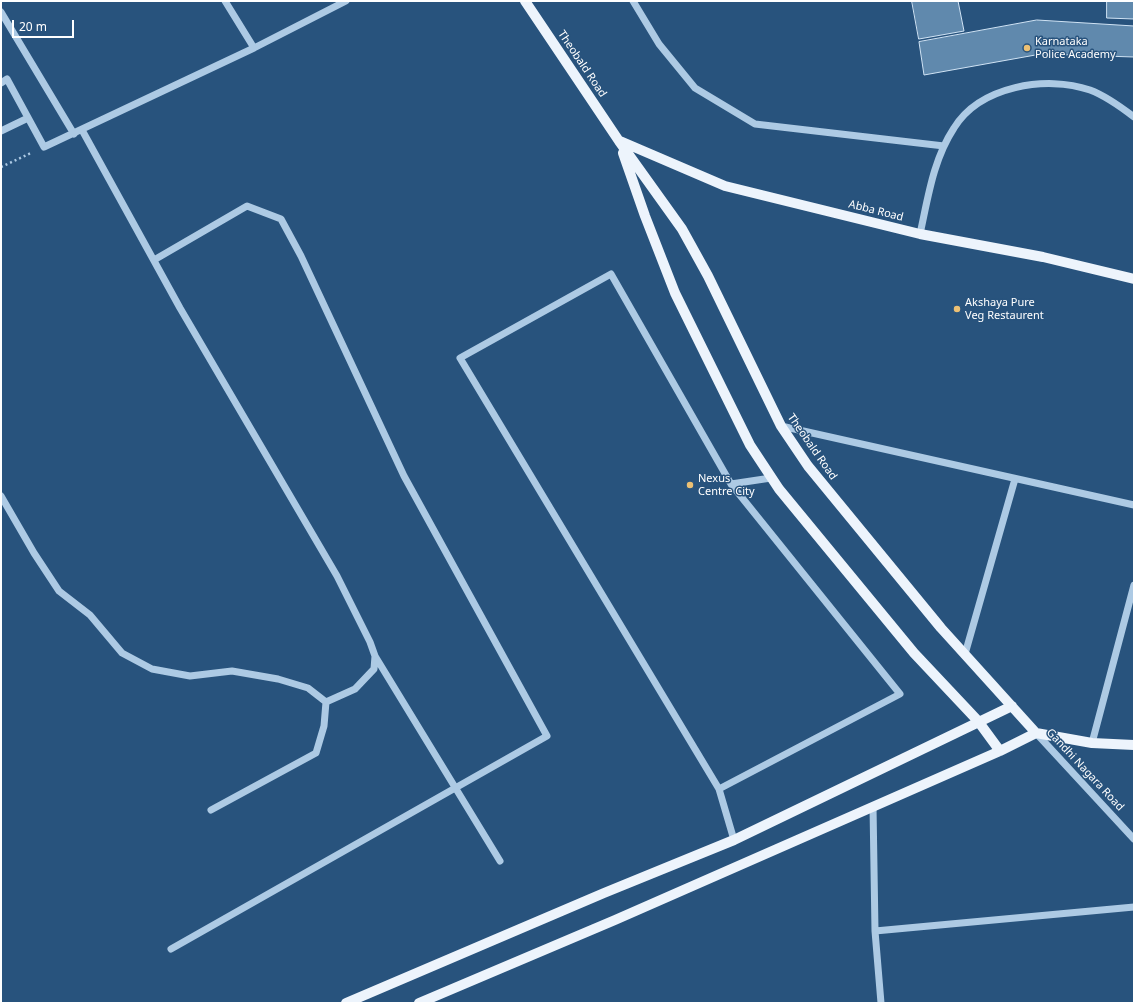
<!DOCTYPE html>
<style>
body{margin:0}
#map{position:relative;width:1135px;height:1004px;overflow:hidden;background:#28537d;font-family:"Noto Sans",sans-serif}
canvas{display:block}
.frame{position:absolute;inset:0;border:2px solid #fff;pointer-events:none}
.scale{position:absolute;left:12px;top:20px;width:62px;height:18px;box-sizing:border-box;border:2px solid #fff;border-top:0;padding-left:5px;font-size:12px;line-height:14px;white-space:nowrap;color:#fff;-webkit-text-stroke:3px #28537d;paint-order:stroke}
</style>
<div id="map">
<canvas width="1135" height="1004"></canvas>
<div class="frame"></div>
<div class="scale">20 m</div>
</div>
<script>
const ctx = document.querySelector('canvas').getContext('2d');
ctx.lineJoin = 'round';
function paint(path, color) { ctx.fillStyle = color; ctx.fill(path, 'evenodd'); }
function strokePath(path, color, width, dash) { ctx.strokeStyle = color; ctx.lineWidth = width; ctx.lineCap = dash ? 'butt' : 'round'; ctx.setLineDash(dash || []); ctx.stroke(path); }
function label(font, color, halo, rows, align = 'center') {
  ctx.font = font + ' "Noto Sans",sans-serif'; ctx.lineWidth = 3; ctx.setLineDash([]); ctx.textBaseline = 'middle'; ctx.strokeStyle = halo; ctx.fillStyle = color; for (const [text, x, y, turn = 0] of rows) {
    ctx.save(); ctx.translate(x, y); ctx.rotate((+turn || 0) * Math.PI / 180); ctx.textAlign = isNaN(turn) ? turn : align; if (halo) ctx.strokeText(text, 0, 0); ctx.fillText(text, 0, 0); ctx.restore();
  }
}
const building = new Path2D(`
 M912,1h46l6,30 -45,8z
 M1107,1h27v18l-27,-1z
 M1037,20l97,6v31l-93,-3 -117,21 -5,-33z`);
paint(building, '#6089ad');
strokePath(building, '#d0e3f4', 1);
strokePath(new Path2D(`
 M1,167l30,-14`), '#adcae4', 2.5, [2, 3]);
strokePath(new Path2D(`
 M225,1l29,47
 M633,1l26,43 36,44 60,36 189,22
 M1,12l73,122
 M1,83l6,-4 37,68 210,-99 92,-47
 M1,131l27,-13
 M920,234c8,-36 13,-74 34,-106 26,-42 92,-53 136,-38 16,6 31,17 44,27
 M154,260l93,-54 34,13 20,37 103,220 143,260 -376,213
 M781,426l353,79
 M731,484l40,-6
 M1,496l33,57 25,38 31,24 32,38 30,16 38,7 42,-5 46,8 30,9 18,14 29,-13 19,-20 1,-13 -5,-14 -33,-66 -157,-268 -98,-178
 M965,654l50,-175
 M375,656l125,205
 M1036,733l98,106
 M1092,743l42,-158
 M719,789l181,-95 -169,-210 -120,-210 -151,84 259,431 15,51
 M873,806l2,125 6,72
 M211,810l105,-57 8,-27 2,-24
 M875,931l259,-24`), '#adcae4', 7);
strokePath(new Path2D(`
 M525,1l94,140 63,88 26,47 73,150 27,40 133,162 95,105
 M620,141l105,45 195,48 123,23 91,22
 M623,153l22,63 30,77 75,152 29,44 135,164 64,68 22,30
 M346,1003l258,-110 130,-53 278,-134
 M419,1003l196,-83 385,-169 36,-18 56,10 42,2`), '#edf4fc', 10);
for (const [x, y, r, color] of [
 [1027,48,4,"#ecc074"],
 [957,309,4,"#ecc074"],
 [690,485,4,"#ecc074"]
]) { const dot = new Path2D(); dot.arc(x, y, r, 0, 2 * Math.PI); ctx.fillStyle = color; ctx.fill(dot); strokePath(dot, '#28537d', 1.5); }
label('11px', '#fff', '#28537d', [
 ["Karnataka",1035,42],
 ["Police Academy",1035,55],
 ["Akshaya Pure",965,303],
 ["Veg Restaurent",965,316],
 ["Nexus",698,479],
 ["Centre City",698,492]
], 'left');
label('11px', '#fff', '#28537d', [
 ["Theobald Road",582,64,56],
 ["Abba Road",876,211,14],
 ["Theobald Road",812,447,55],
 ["Gandhi Nagara Road",1085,770,47]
]);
</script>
